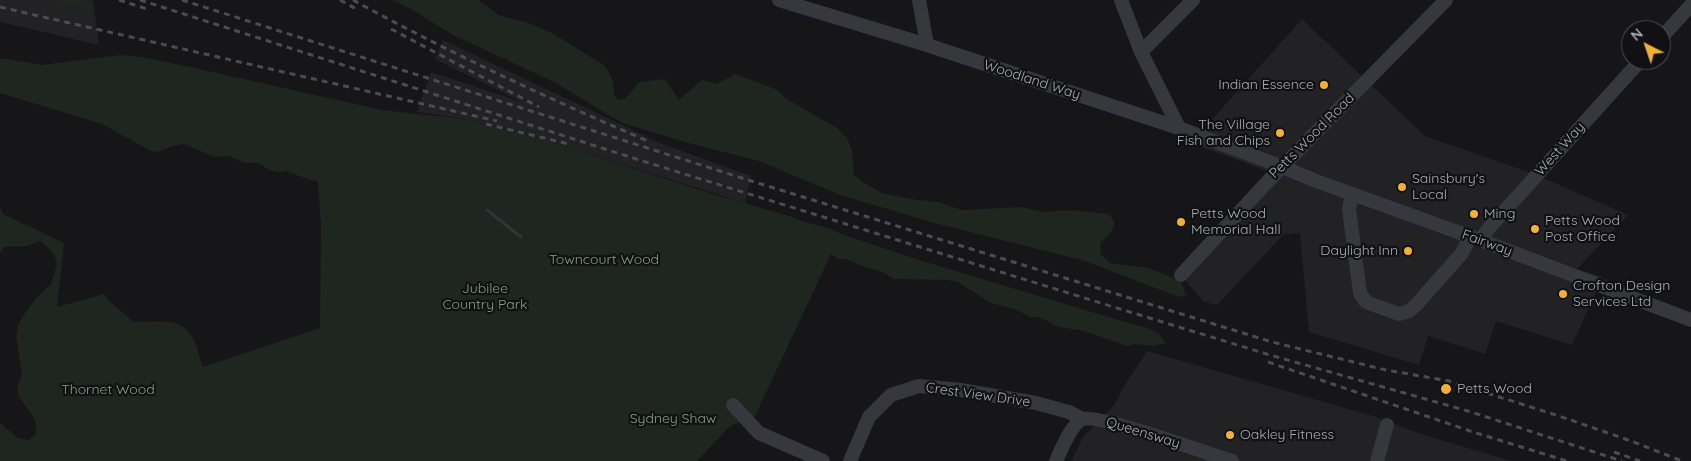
<!DOCTYPE html>
<style>
body{margin:0}
#map{position:relative;width:1691px;height:461px;overflow:hidden;background:#161618;font-family:Quicksand,sans-serif}
canvas{display:block}
.north{position:absolute;left:1621px;top:20px;width:50px;height:50px;box-sizing:border-box;background:#111113;border:1px solid #4d4f55;border-radius:50%;rotate:319deg;font-size:14px;font-weight:700;line-height:20px;text-align:center;color:#a8adb8}
.north::after{content:'';display:block;margin:auto;width:18px;height:22px;background:#f2b134;clip-path:polygon(50% 0,100% 100%,50% 72%,0 100%)}
</style>
<div id="map">
<canvas width="1691" height="461"></canvas>
<div class="north">N</div>
</div>
<script>
const ctx = document.querySelector('canvas').getContext('2d');
ctx.lineJoin = 'round';
function paint(path, color) { ctx.fillStyle = color; ctx.fill(path, 'evenodd'); }
function strokePath(path, color, width, dash) { ctx.strokeStyle = color; ctx.lineWidth = width; ctx.lineCap = dash ? 'butt' : 'round'; ctx.setLineDash(dash || []); ctx.stroke(path); }
function label(font, color, halo, rows, align = 'center') {
  ctx.font = font + ' Quicksand,sans-serif'; ctx.lineWidth = 4.5; ctx.setLineDash([]); ctx.textBaseline = 'middle'; ctx.strokeStyle = halo; ctx.fillStyle = color; for (const [text, x, y, turn = 0] of rows) {
    ctx.save(); ctx.translate(x, y); ctx.rotate((+turn || 0) * Math.PI / 180); ctx.textAlign = isNaN(turn) ? turn : align; if (halo) ctx.strokeText(text, 0, 0); ctx.fillText(text, 0, 0); ctx.restore();
  }
}
paint(new Path2D(`
 M0,0h93l6,45 -99,-23z
 M1302,19l123,117 109,38 94,41 -51,54 26,8 -31,68 -76,-24 -11,33 -57,-18 -9,29 -110,-33 -9,-99 -16,1 -67,71 -13,-3 -21,-24 92,-104 -84,-31z
 M443,40l217,103 91,33 -6,27 -199,-63 -82,-21 -47,-7 14,-40 93,31 -89,-44z
 M1147,351l226,65 48,18 90,27h-440l12,-24 32,-33 6,-13z`), '#222225');
paint(new Path2D(`
 M42,0h40l5,9z
 M392,0h86l22,16 29,7 25,11 51,32 7,12 3,19 5,3 5,-1 14,-17 26,-3 14,21 23,-20 14,4 20,-10 39,15 12,10 50,29 10,10 5,12 2,25 12,9 16,9 28,6 28,3 24,8 59,-3 23,5 26,-2 39,4 6,9 -5,11 -10,9 1,12 9,8 38,5 23,9 10,6 6,12 -8,2 -94,-36 -147,-37 -98,-29 -81,-34 -67,-17 -70,-21 -68,-41 -101,-47 -42,-26z
 M120,55l22,2 57,12 183,41 81,9 83,21 170,55 77,22c15,8 33,8 48,17l75,25 189,57 42,12 12,6 7,9 -13,3 -18,-2 -8,2 -43,-15 -25,-4 -20,-10h-9l-13,-7 -26,-7 -33,-21 -12,-2 -53,-1 -10,-7 -24,-7 -13,-6h-7l-8,-5 -76,162 -25,10 -33,35h-697v-38l18,15 10,2 8,-5v-11l-4,-9 -13,-18 -2,-10 5,-12 -6,-39 2,-10 5,-10 14,-19 14,-13 6,-20 -3,-10 -13,-13 -15,5 -22,1 -4,7v-47l3,7 61,29 -7,64 47,-13 5,7 25,21c28,0 52,-8 63,26 2,6 3,13 6,19l117,-39 1,-104 -3,-42 -19,-6 -11,-5 -10,1 -9,-2 -10,-7h-14l-17,-7 -13,1 -31,-13 -11,2 -14,6 -8,-1 -49,-27 -102,-31v-34h8l34,6z`), '#1e261f');
strokePath(new Path2D(`
 M487,210l34,27`), '#2c353c', 3);
strokePath(new Path2D(`
 M779,0l148,45 252,83 104,39 33,14 164,59 211,80
 M919,0l8,45
 M1121,0l20,52 38,76
 M1661,38l30,-33
 M1141,52l52,-52
 M1352,194l-3,15 11,84 6,9 33,12 10,-3 7,-6 46,-52 8,-16
 M1480,240l9,-12 152,-168
 M1181,275l89,-96 176,-179
 M733,405l26,28 64,28
 M850,461l19,-44 22,-22 28,-9 42,4 75,13 33,9 13,7
 M1056,461c5,-11 16,-38 27,-42 14,-5 126,35 149,42
 M1377,461l10,-36`), '#37383d', 14);
strokePath(new Path2D(`
 M119,0l28,9
 M140,0l493,158 458,142 179,55 198,56 154,50
 M182,0l563,179 527,163 114,28 63,11 110,35 72,25 51,20
 M340,0l18,10
 M353,0c97,53 196,99 297,142
 M0,7l497,114
 M391,29l148,78
 M486,124l83,20
 M1268,362l205,70 94,29
 M1614,452l26,9`), '#4a4c52', 3, [6, 5]);
for (const [x, y, r, color] of [
 [1324,85,5,"#f2b134"],
 [1280,133,5,"#f2b134"],
 [1402,187,5,"#f2b134"],
 [1474,214,5,"#f2b134"],
 [1181,222,5,"#f2b134"],
 [1535,229,5,"#f2b134"],
 [1408,251,5,"#f2b134"],
 [1563,294,5,"#f2b134"],
 [1446,389,6,"#f2b134"],
 [1230,435,5,"#f2b134"]
]) { const dot = new Path2D(); dot.arc(x, y, r, 0, 2 * Math.PI); ctx.fillStyle = color; ctx.fill(dot); strokePath(dot, '#111113', 2); }
label('14px', '#a8adb8', '#111113', [
 ["Woodland Way",1032,80,18],
 ["Petts Wood Road",1312,136,-45],
 ["West Way",1560,149,-48],
 ["Fairway",1487,243,20],
 ["Crest View Drive",978,395,8],
 ["Queensway",1143,433,17]
]);
label('14px', '#a8adb8', '#111113', [
 ["Indian Essence",1314,85,"right"],
 ["The Village",1270,125,"right"],
 ["Fish and Chips",1270,141,"right"],
 ["Sainsbury's",1412,179],
 ["Local",1412,195],
 ["Petts Wood",1191,214],
 ["Memorial Hall",1191,230],
 ["Ming",1484,214],
 ["Petts Wood",1545,221],
 ["Post Office",1545,237],
 ["Daylight Inn",1398,251,"right"],
 ["Crofton Design",1573,286],
 ["Services Ltd",1573,302],
 ["Petts Wood",1457,389],
 ["Oakley Fitness",1240,435]
], 'left');
label('14px', '#7fa381', '#111113', [
 ["Towncourt Wood",604,260],
 ["Jubilee",485,289],
 ["Country Park",485,305],
 ["Thornet Wood",108,390],
 ["Sydney Shaw",673,419]
]);
</script>
